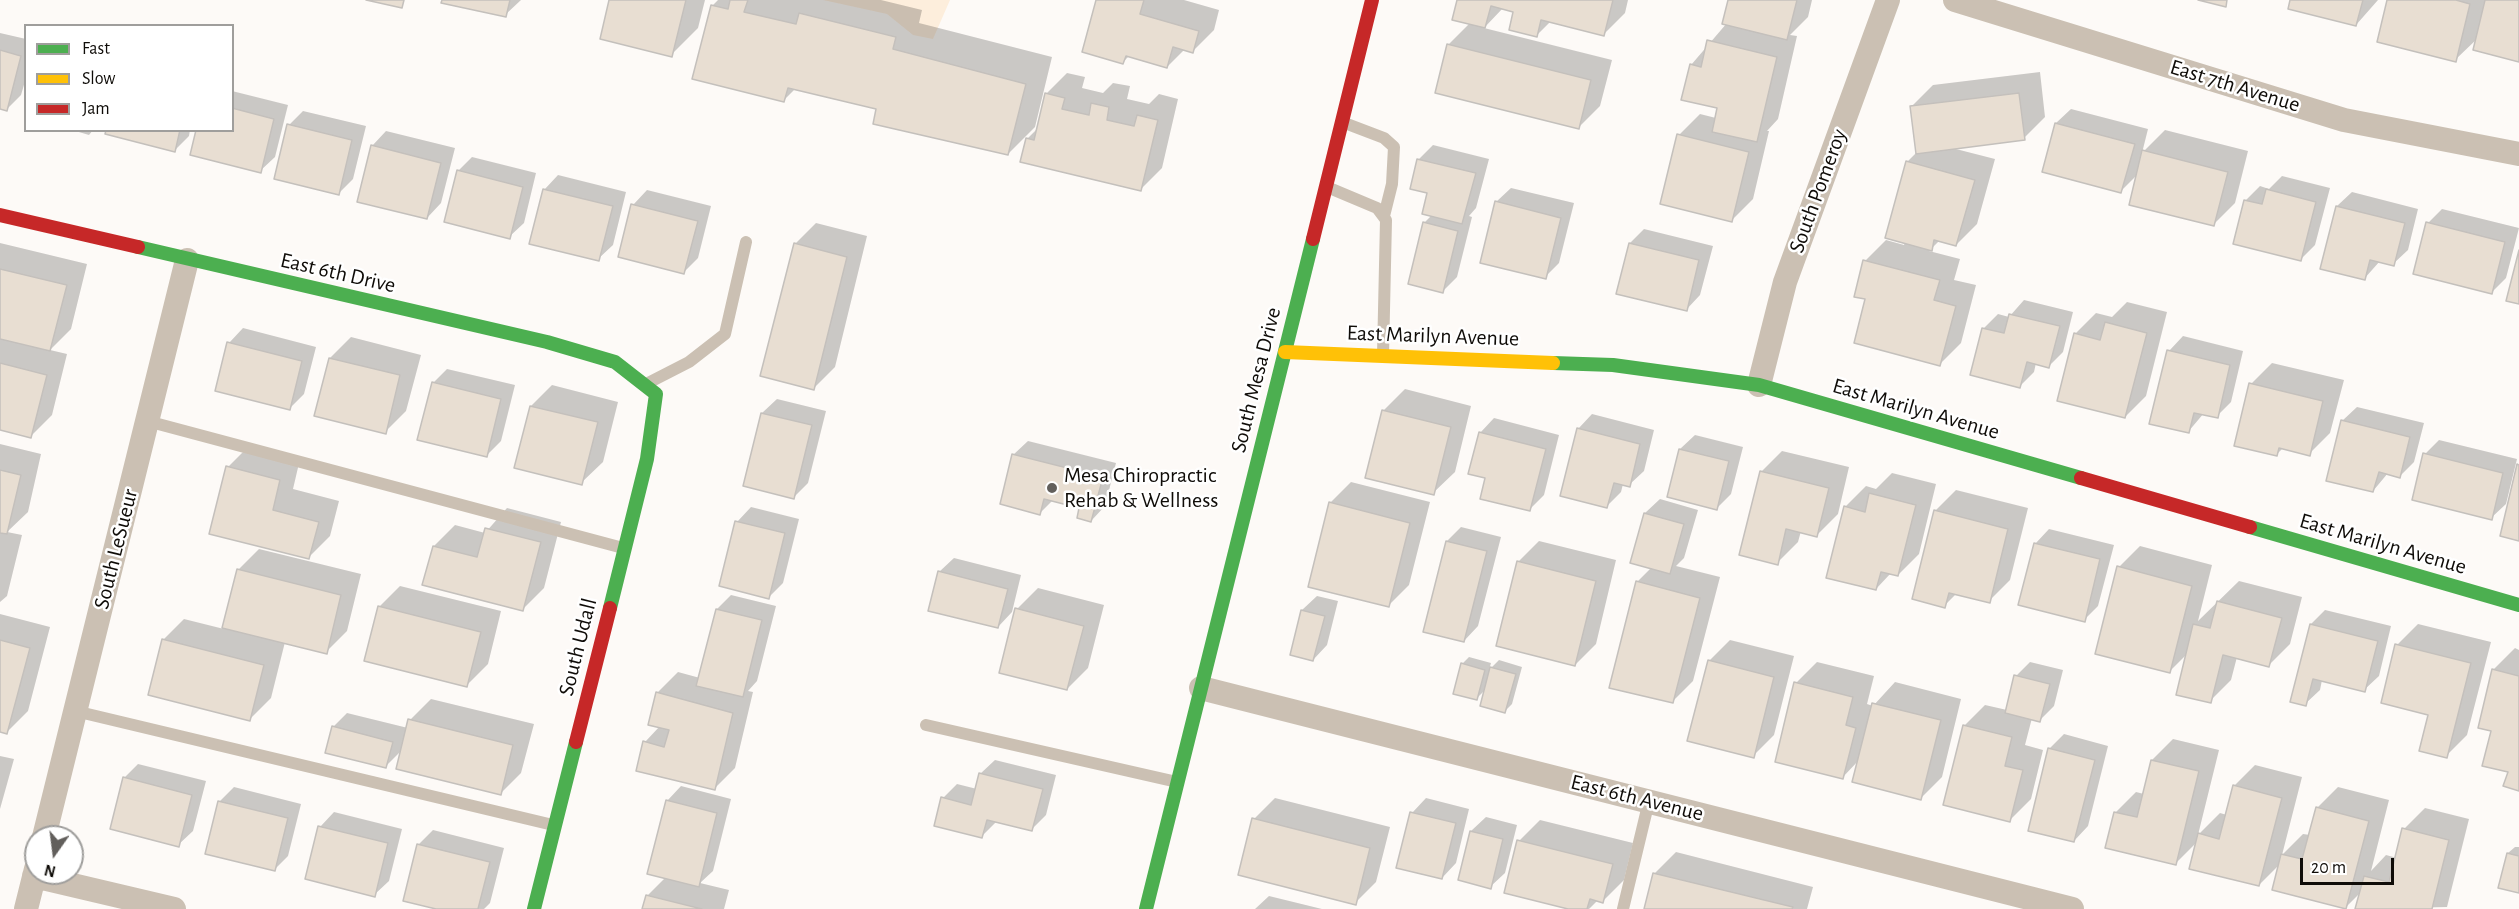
<!DOCTYPE html>
<style>
body{margin:0}
#map{position:relative;width:2519px;height:909px;overflow:hidden;background:#fdfaf7;font-family:"Alegreya Sans",sans-serif}
canvas{display:block}
.legend{position:absolute;left:24px;top:24px;width:210px;height:108px;box-sizing:border-box;background:#fff;border:2px solid #9f9e9c;margin:0;padding:8px 10px;list-style:none;font-size:18px;color:#0f0c08}
.legend li{display:flex;align-items:center;gap:12px;height:30px}
.legend b{width:30px;border:2px solid #9f9e9c}
.north{position:absolute;left:24px;top:825px;width:60px;height:60px;box-sizing:border-box;background:#fff;border:2px solid #9f9e9c;border-radius:50%;rotate:194deg;font-size:16px;font-weight:700;line-height:24px;text-align:center;color:#0f0c08}
.north::after{content:'';display:block;margin:auto;width:21px;height:27px;background:#625f5c;clip-path:polygon(50% 0,100% 100%,50% 72%,0 100%)}
.scale{position:absolute;left:2300px;top:858px;width:94px;height:27px;box-sizing:border-box;border:3px solid #0f0c08;border-top:0;padding-left:8px;font-size:18px;line-height:21px;white-space:nowrap;color:#0f0c08;-webkit-text-stroke:4px #fff;paint-order:stroke}
</style>
<div id="map">
<canvas width="2519" height="909"></canvas>
<ul class="legend">
<li><b style="height:8px;background:#4caf50"></b>Fast</li>
<li><b style="height:8px;background:#ffc107"></b>Slow</li>
<li><b style="height:8px;background:#c62828"></b>Jam</li>
</ul>
<div class="north">N</div>
<div class="scale">20 m</div>
</div>
<script>
const ctx = document.querySelector('canvas').getContext('2d');
ctx.lineJoin = 'round';
function paint(path, color) { ctx.fillStyle = color; ctx.fill(path, 'evenodd'); }
function strokePath(path, color, width, dash) { ctx.strokeStyle = color; ctx.lineWidth = width; ctx.lineCap = dash ? 'butt' : 'round'; ctx.setLineDash(dash || []); ctx.stroke(path); }
function label(font, color, halo, rows, align = 'center') {
  ctx.font = font + ' "Alegreya Sans",sans-serif'; ctx.lineWidth = 5; ctx.setLineDash([]); ctx.textBaseline = 'middle'; ctx.strokeStyle = halo; ctx.fillStyle = color; for (const [text, x, y, turn = 0] of rows) {
    ctx.save(); ctx.translate(x, y); ctx.rotate((+turn || 0) * Math.PI / 180); ctx.textAlign = isNaN(turn) ? turn : align; if (halo) ctx.strokeText(text, 0, 0); ctx.fillText(text, 0, 0); ctx.restore();
  }
}
paint(new Path2D(`
 M823,0h127l-17,39 -20,-4 -26,-21z`), '#fdeedc');
paint(new Path2D(`
 M444,0h77l-16,15z
 M611,0h94l-7,28 -27,27z
 M718,0h163l41,10 -3,13 133,34 -17,70 -27,27 -130,-46 -82,-20 -12,12 -72,-94z
 M1098,0h86l35,10 -5,20 -21,21 -8,-2 -18,18 -38,-11 -6,6z
 M1458,0h170l-3,13 -21,21 -53,-13 -14,14 -22,-24 -12,-3 -19,20 128,32 -12,46 -21,21 -131,-82 22,-22z
 M1730,0h82l-4,17 -18,18 7,1 -19,83 -11,12h2l-16,68 -21,21 -53,-85 21,-21 16,4 3,-11 -28,-42 36,-42z
 M2292,0h86l-22,25z
 M2389,0h130v60l-41,-22 -23,22z
 M0,33l26,6v39l-5,17 -14,14 -7,-1z
 M2040,72l5,45 -21,21 -72,10 43,11 -18,65 -21,21 -16,-5 -11,11 31,8 -6,21 22,5 -15,58 -21,21 -73,-66 -2,-37 21,-21 18,5 1,-3 2,-80 10,-10 -5,-46 21,-21z
 M1067,73l18,4 -3,11 21,5 10,-10 17,3 -3,13 22,5 10,-10 19,5 -16,69 -21,21 -114,-50 11,-11 8,-34z
 M232,91l56,14 -13,52 -15,14 -28,-41z
 M2071,109l77,20 -6,24 23,-23 83,21 -13,52 -21,21 -76,-50 -17,17 -65,-68z
 M303,111l63,15 -13,53 -15,15 -49,-69z
 M72,130h21l-4,5z
 M108,130h82l-1,6 -14,14z
 M386,131l69,17 -14,55 -14,15 -55,-72z
 M1433,145l56,14 -13,49 -7,8 3,1 -15,60 -14,14 -19,-68 8,-8 -3,-23 -10,-33z
 M472,157l64,16 -12,50 -15,14 -51,-66z
 M558,175l68,17 -13,53 -15,14 -54,-69z
 M2282,176l48,12 -15,57 -14,14 -56,-58 15,-15 9,3z
 M1511,188l63,15 -15,60 -14,14 -49,-75z
 M647,190l64,16 -13,52 -14,14 -51,-67z
 M2352,192l66,17 -10,41 -15,14 -13,-3 -16,18 -27,-73z
 M2442,209l77,19 -13,50 -14,14 -64,-69z
 M816,223l51,13 -32,131 -21,21 -19,-144z
 M1644,229l69,17 -13,49 -14,15 -56,-67z
 M0,243l87,21 -16,65 -21,21 17,4 -15,61 -21,21 -31,-7z
 M2024,300l49,12 -10,40 -14,14 -13,-3 -2,9 -14,14 -48,-12 12,-46 14,-14 11,3z
 M2127,302l40,10 -21,84 -21,21 -50,-83 21,-21 16,4z
 M243,328l73,19 -12,47 -14,14 -61,-65z
 M2183,336l60,15 -12,51 -14,14 -13,-3 -16,19 -19,-81z
 M351,337l70,18 -15,56 -21,21 -55,-74z
 M2272,363l72,17 -14,53 -21,21 -26,-6 -7,7 -25,-71z
 M447,369l68,16 -14,56 -15,15 -53,-73z
 M552,385l66,17 -15,60 -22,21 -50,-77z
 M1405,389l66,17 -16,66 -22,21 -66,-16 17,-67z
 M777,399l49,12 -18,72 -14,14 -50,-12 18,-72z
 M2357,407l67,16 -10,39 -14,14 -12,-3 -15,18 -31,-70z
 M1592,414l62,16 -10,41 -15,14 -6,-1 -2,8 -14,14 -29,-77z
 M1494,418l65,17 -15,60 -14,14 -43,-32 -7,-44z
 M1695,435l48,12 -12,47 -14,14 -37,-59z
 M2439,440l78,19 -11,45 -15,14 -66,-64z
 M1028,441l88,22 -11,43 -14,15 -10,-14 -28,-7 -13,13 -27,-58z
 M0,444l41,10 -13,58 -21,20 15,3 -15,61 -7,6z
 M249,446l51,13 -7,30 46,12 -9,35 -21,21 -81,-90z
 M1782,451l67,16 -11,47 -21,21 -16,-4 -3,11 -21,21 -16,-91z
 M1892,473l44,11 -17,70 -21,21 -7,-2 -15,16 -31,-82 21,-21 10,3z
 M1351,482l79,20 -21,83 -21,21 -58,-103z
 M1956,490l72,18 -18,72 -21,21 -32,-8 -13,13 -9,-95z
 M1660,499l38,11 -14,48 -8,8 44,11 -27,104 -21,21 -35,-120 15,-15 -20,-5 13,-49z
 M751,507l48,12 -16,64 -14,14 -32,-75z
 M507,508l54,14 -17,66 -21,21 -89,-63 21,-21 30,8z
 M1461,527l40,10 -23,89 -14,15 -17,-100z
 M2049,529l65,16 -16,61 -14,14 -49,-76z
 M1539,541l77,19 -20,84 -21,21 -57,-103z
 M2140,546l72,19 -14,56 41,-40 63,16 -12,47 -21,21 -32,-8 -6,23 -21,21 -22,-48 -19,19 -50,-105z
 M259,549l102,25 -14,57 -21,21 -41,-10 -14,56 -21,21 -87,-79 21,-21 40,10 14,-59z
 M954,558l67,17 -9,37 -14,15 -59,-55z
 M400,586l101,25 -13,53 -21,21 -88,-78z
 M1038,588l66,17 -16,63 -21,21 -50,-80z
 M731,595l45,11 -19,75 -9,10 5,1 -18,76 -21,21 -69,-47 15,-16 -3,-33 21,-21 22,6 17,-69z
 M1317,596l21,5 -11,44 -14,15 -11,-50z
 M2325,610l66,16 -12,50 -15,14 -42,-10 -2,10 -15,14 6,-80z
 M0,614l50,13 -22,84 -21,21 -7,-2z
 M2418,624l73,18 -24,93 -21,21 -16,-42 -33,-69z
 M1730,640l64,16 -20,79 -21,21 -44,-95z
 M2515,648l4,2v139l-27,-59 -12,-4 14,-57z
 M1469,657l22,6 -2,7 10,-10 23,7 -10,37 -7,7 -19,-22 -10,10 -14,-35z
 M1817,662l57,14 -7,28 6,2 22,-24 66,17 -19,78 -21,21 -62,-38 -16,17 -47,-94z
 M2030,662l33,8 -9,36 -14,14 -8,-2 -7,27 18,5 -12,49 -21,21 -46,-94 21,-21 22,5 9,-34z
 M431,699l103,25 -13,49 -21,21 -98,-44 -16,16 -53,-39 14,-14 61,15 2,-8z
 M2064,734l44,12 -20,80 -14,15 -25,-92z
 M2173,739l46,11 -21,85 22,-22 7,2 7,-29 21,-21 47,12 -20,78 21,-21 7,1 7,-27 21,-21 51,13 -18,71 15,-16 11,3 7,-29 21,-21 44,11 -22,88 -90,2 4,-17 -15,15 -66,-43 -21,21 -62,-43 -22,22 -60,-51 21,-21 8,2 8,-34z
 M0,756l14,3 -14,50z
 M995,760l61,15 -10,40 -14,14 -36,-7 -14,14 -39,-38 14,-14 20,5 3,-15z
 M138,764l68,17 -13,50 -15,14 -54,-67z
 M681,786l50,13 -18,72 -13,12 29,7 -5,19h-80l3,-13 19,-19 1,-76z
 M234,787l67,17 -13,52 -14,14 -55,-68z
 M1275,798l115,29 -14,55 -21,21 -101,-84z
 M1426,798l43,11 -13,54 -14,15 -30,-65z
 M334,812l68,17 -13,52 -15,14 -54,-68z
 M1486,817l31,8 -12,48 -15,14 -19,-56z
 M1540,820l93,23 -9,37 -21,21 -5,-1 -9,9h-15l-55,-68z
 M433,830l71,18 -14,55 -6,6h-42l-24,-64z
 M2515,847h4v44l-11,-38z
 M1676,852l137,35 -6,22h-161l9,-36z
 M1269,896l53,13h-67z`), '#0003');
const building = new Path2D(`
 M366,0h38l-2,8z
 M442,0h68l-4,17 -65,-14z
 M609,0h77l-14,57 -72,-18z
 M730,0h18l-4,12 52,12 3,-11 97,24 -3,12 133,35 -18,71 -135,-31 3,-15 -88,-21 -4,14 -92,-23 19,-74 17,4z
 M1096,0h48l-4,14 59,17 -6,22 -20,-6 -6,21 -41,-12 -3,8 -41,-12z
 M1457,0h156l-9,36 -63,-16 -4,17 -28,-7 4,-18 -22,-6 -6,22 -33,-8z
 M1728,0h69l-10,40 -65,-16z
 M2198,0h29l-1,7z
 M2290,0h73l-7,26 -68,-17z
 M2387,0h69l14,4 -14,58 -79,-20z
 M2485,0h34v62l-46,-12z
 M1707,40l70,17 -20,85 -45,-10 5,-24 -36,-8 9,-36 11,3z
 M1447,44l144,36 -12,49 -144,-36z
 M0,50l21,6 -14,55 -7,-2z
 M1045,93l20,5 -3,11 27,6 2,-12 18,4 -2,13 27,6 3,-11 21,5 -17,71 -121,-29 6,-24 8,2z
 M2019,93l6,47 -109,14 -6,-48z
 M232,108l42,11 -13,54 -71,-18 6,-25h36z
 M2055,123l80,21 -14,49 -79,-21z
 M287,124l65,16 -13,55 -65,-16z
 M106,130h74l-5,22 -70,-18z
 M1677,134l72,18 -17,70 -72,-18z
 M371,145l70,18 -14,56 -70,-17z
 M2142,150l86,22 -14,54 -85,-21z
 M1417,159l59,14 -14,51 -40,-10 5,-21 -17,-4z
 M1906,161l69,19 -19,66 -22,-6 -2,11 -47,-13z
 M457,170l66,17 -13,52 -66,-17z
 M543,189l70,17 -14,55 -70,-17z
 M2266,189l50,13 -15,59 -68,-17 11,-44 18,4z
 M1495,201l66,17 -15,61 -66,-16z
 M631,204l67,17 -14,53 -66,-17z
 M2336,206l69,17 -11,43 -24,-6 -5,20 -45,-11z
 M1423,222l35,9 -15,62 -35,-9z
 M2426,222l79,20 -13,52 -79,-20z
 M794,243l53,14 -33,133 -54,-14z
 M1629,243l70,17 -12,51 -71,-17z
 M2519,250v54l-13,-3z
 M1863,260l77,20 -6,20 22,6 -16,60 -86,-23 11,-44 -11,-2z
 M0,269l67,16 -17,66 -50,-12z
 M2009,314l51,12 -11,42 -22,-6 -7,26 -50,-13 12,-47 22,5z
 M2105,322l42,11 -22,85 -68,-17 17,-68 26,7z
 M227,342l75,19 -12,49 -75,-19z
 M2167,350l63,15 -12,53 -24,-5 -5,20 -40,-9z
 M329,358l71,17 -14,59 -72,-18z
 M0,363l47,12 -16,63 -31,-8z
 M432,382l69,17 -14,58 -70,-17z
 M2249,383l74,18 -13,55 -31,-8 -2,8 -43,-10z
 M530,406l68,16 -16,63 -68,-17z
 M1382,410l69,17 -17,68 -69,-17z
 M761,413l51,12 -18,74 -51,-13z
 M2341,420l69,17 -10,41 -21,-6 -6,20 -47,-11z
 M1577,428l63,16 -10,43 -16,-4 -7,25 -47,-12z
 M1479,432l67,17 -16,62 -50,-12 5,-21 -17,-4z
 M1679,449l50,12 -12,49 -50,-13z
 M2423,453l80,20 -11,47 -80,-20z
 M1012,454l91,23 -12,45 -14,-4 2,-10 -35,-9 -4,16 -40,-11z
 M2517,464l2,1v76l-19,-5z
 M226,466l54,14 -7,30 46,12 -10,37 -100,-25z
 M0,470l21,5 -14,59 -7,-1z
 M1760,471l69,17 -12,49 -31,-8 -8,36 -39,-10z
 M1869,493l47,12 -18,71 -17,-4 -5,18 -50,-12 18,-72 21,6z
 M1329,502l81,21 -21,84 -81,-20z
 M1934,510l74,19 -18,74 -41,-10 -4,15 -33,-9z
 M1644,513l40,11 -14,50 -40,-11z
 M735,521l50,12 -16,66 -50,-13z
 M485,528l56,14 -18,69 -101,-26 11,-39 44,11z
 M1446,541l41,10 -23,91 -41,-10z
 M2034,543l66,16 -15,63 -67,-17z
 M1517,561l79,20 -21,85 -79,-20z
 M2117,566l75,20 -22,87 -75,-19z
 M237,569l104,26 -14,59 -105,-26z
 M938,571l70,18 -10,39 -70,-17z
 M1636,581l64,17 -27,105 -64,-15z
 M2217,601l65,17 -13,49 -46,-12 -12,48 -35,-8 17,-71 17,4z
 M378,606l103,26 -14,55 -103,-26z
 M1015,608l69,18 -17,64 -68,-17z
 M716,609l46,11 -19,77 -47,-11z
 M1301,610l24,6 -12,45 -23,-6z
 M2310,624l68,17 -13,51 -52,-13 -7,27 -16,-4z
 M162,639l102,26 -14,56 -102,-26z
 M0,640l30,8 -23,86 -7,-2z
 M2395,644l76,19 -24,95 -28,-7 9,-36 -47,-12z
 M1708,660l66,17 -20,81 -67,-17z
 M1461,663l24,7 -8,30 -24,-6z
 M1490,667l26,7 -11,39 -25,-7z
 M2492,669l27,7v115l-16,-5 5,-14 -26,-6 9,-35 -13,-3z
 M2014,675l36,9 -10,38 -35,-9z
 M1794,682l59,15 -7,28 10,3 -13,51 -68,-17z
 M656,692l77,21 -18,77 -79,-19 7,-30 21,6 5,-17 -21,-5z
 M1872,703l69,17 -20,80 -69,-18z
 M408,719l105,26 -12,50 -105,-26z
 M1963,725l49,12 -7,29 18,4 -13,52 -67,-17z
 M332,726l61,16 -7,26 -61,-15z
 M2048,748l47,12 -21,82 -46,-11z
 M2151,760l48,11 -23,94 -71,-17 9,-36 23,5z
 M979,773l64,16 -11,42 -45,-11 -5,18 -48,-12 7,-29 30,8z
 M123,777l69,18 -13,52 -69,-18z
 M2233,785l49,13 -23,88 -70,-17 9,-36 21,6z
 M666,800l51,13 -18,74 -52,-13z
 M218,801l70,17 -13,53 -70,-17z
 M2316,807l53,14 -23,88 -74,-19 9,-36 21,5z
 M1410,812l46,11 -14,56 -46,-11z
 M1252,818l118,30 -14,57 -118,-30z
 M318,826l70,17 -13,54 -70,-18z
 M2402,828l47,12 -17,69h-77l9,-33 25,6z
 M1470,831l33,8 -12,50 -33,-9z
 M1517,840l96,24 -10,39 -13,-4 -3,10h-19l-64,-16z
 M417,844l73,18 -12,47h-42l-33,-8z
 M2507,853l12,3v37l-21,-5z
 M1653,873l140,34 -1,2h-148z
 M646,895l56,14h-60z`);
paint(building, '#e8ded2');
strokePath(building, '#c4c0bc', 1.5);
strokePath(new Path2D(`
 M1342,122l42,16 10,9 -2,37 -8,32
 M1327,187l50,21 9,12 -3,135
 M648,383l41,-21 36,-28 21,-92
 M147,421l476,127
 M75,711l478,114
 M926,725l251,57
 M1623,909l26,-108`), '#cbc0b3', 12);
strokePath(new Path2D(`
 M1955,0l389,120 175,34
 M1759,385l26,-103 103,-282
 M1201,688l871,221
 M44,837l143,-577
 M34,876l140,33
 M26,909l10,-40`), '#cbc0b3', 24);
strokePath(new Path2D(`
 M138,247l409,95 68,20 41,32 -9,65 -37,149
 M1553,363l60,2 146,20 322,93
 M2250,527l269,78
 M534,909l42,-167
 M1146,909l167,-670`), '#4caf50', 14);
strokePath(new Path2D(`
 M1285,352l268,11`), '#ffc107', 14);
strokePath(new Path2D(`
 M0,215l138,32
 M1313,239l59,-239
 M2081,478l169,49
 M576,742l34,-134`), '#c62828', 14);
for (const [x, y, r, color] of [
 [1052,488,6,"#625f5c"]
]) { const dot = new Path2D(); dot.arc(x, y, r, 0, 2 * Math.PI); ctx.fillStyle = color; ctx.fill(dot); strokePath(dot, '#fff', 2); }
label('22px', '#0f0c08', '#fff', [
 ["East 7th Avenue",2235,86,17],
 ["South Pomeroy",1818,191,-70],
 ["East 6th Drive",338,273,13],
 ["East Marilyn Avenue",1433,336,2],
 ["South Mesa Drive",1256,380,-76],
 ["East Marilyn Avenue",1916,409,16],
 ["East Marilyn Avenue",2383,544,16],
 ["South LeSueur",116,549,-76],
 ["South Udall",578,647,-76],
 ["East 6th Avenue",1637,798,14]
]);
label('22px', '#0f0c08', '#fff', [
 ["Mesa Chiropractic",1064,475],
 ["Rehab & Wellness",1064,500]
], 'left');
</script>
